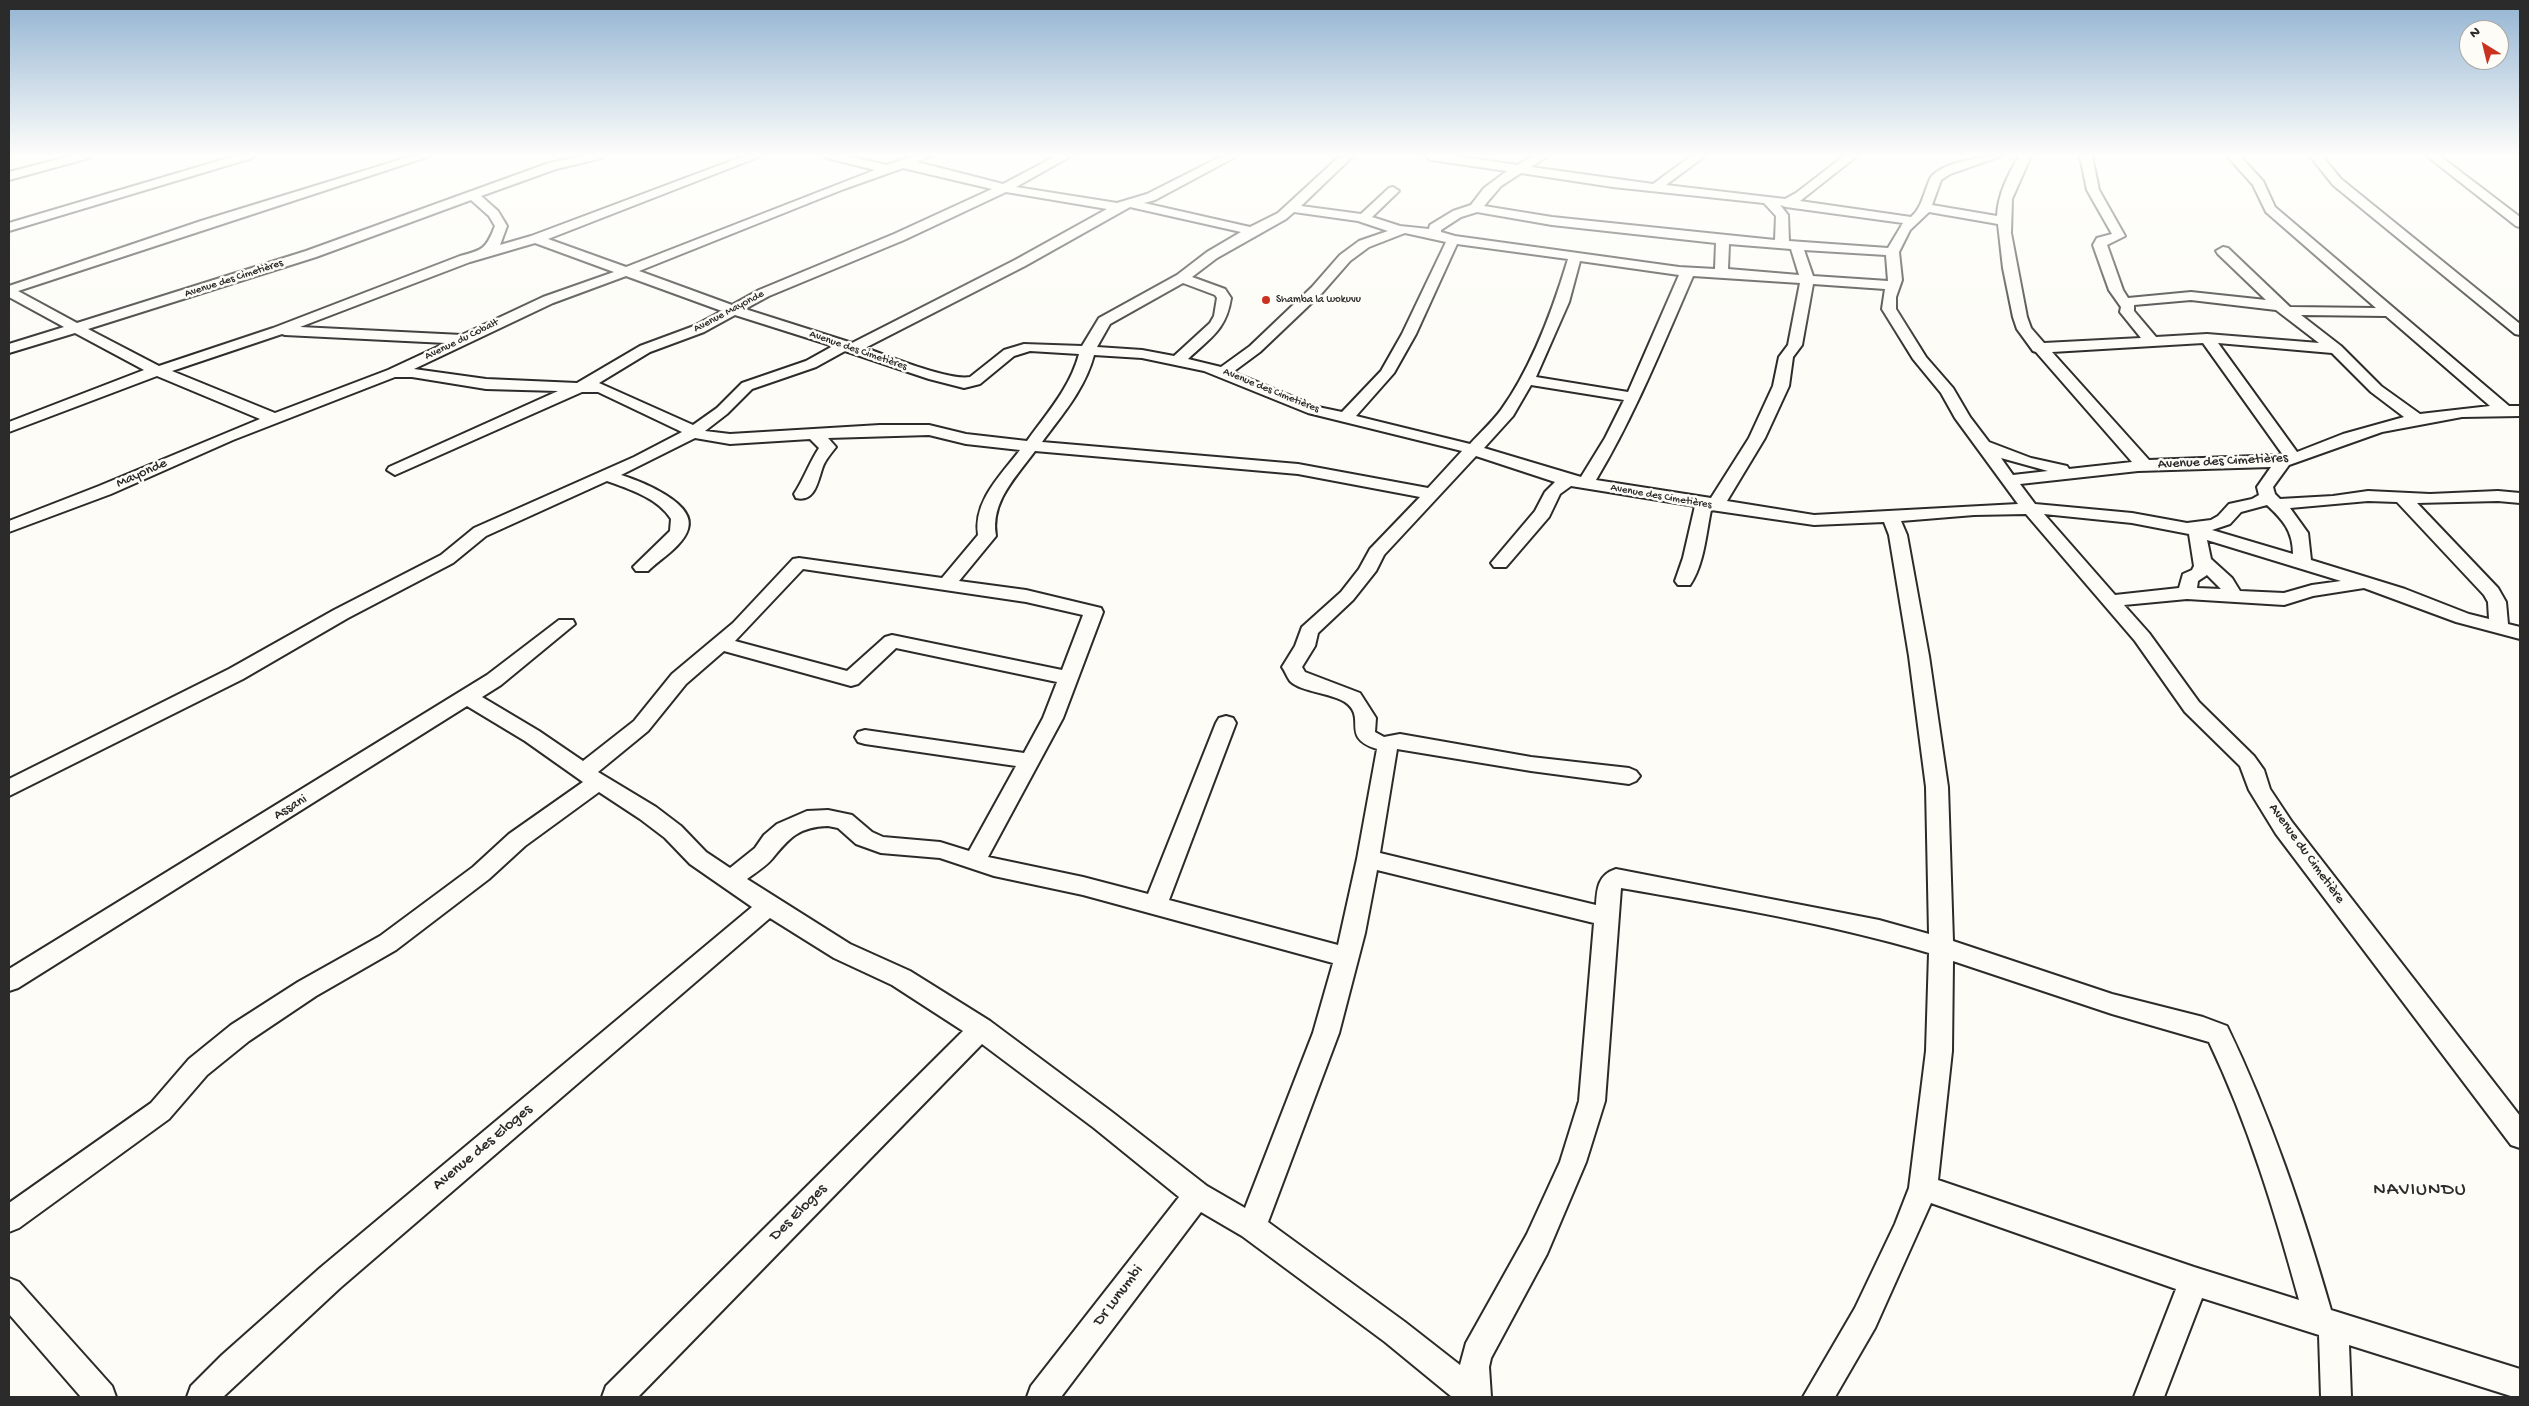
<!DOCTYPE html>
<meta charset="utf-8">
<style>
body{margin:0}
#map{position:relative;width:2529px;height:1406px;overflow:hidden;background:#fdfcf7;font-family:"Gochi Hand",sans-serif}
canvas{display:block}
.frame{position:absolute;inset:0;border:10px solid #2b2b2b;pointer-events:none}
.north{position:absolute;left:2459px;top:20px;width:50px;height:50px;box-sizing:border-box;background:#fdfcf7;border:1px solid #a9a8a5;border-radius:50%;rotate:324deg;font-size:14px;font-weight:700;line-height:20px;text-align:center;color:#2b2b2b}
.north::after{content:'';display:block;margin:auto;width:18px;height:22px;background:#c8321e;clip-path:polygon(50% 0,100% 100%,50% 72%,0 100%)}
</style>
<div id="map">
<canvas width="2529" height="1406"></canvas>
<div class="frame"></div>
<div class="north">N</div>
</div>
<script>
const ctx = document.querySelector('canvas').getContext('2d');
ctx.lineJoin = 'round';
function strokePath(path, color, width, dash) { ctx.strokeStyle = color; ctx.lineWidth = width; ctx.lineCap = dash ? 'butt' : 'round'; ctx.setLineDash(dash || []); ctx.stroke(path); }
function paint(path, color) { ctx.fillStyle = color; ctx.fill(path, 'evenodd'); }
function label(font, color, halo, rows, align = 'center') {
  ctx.font = font + ' "Gochi Hand",sans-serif'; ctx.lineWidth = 5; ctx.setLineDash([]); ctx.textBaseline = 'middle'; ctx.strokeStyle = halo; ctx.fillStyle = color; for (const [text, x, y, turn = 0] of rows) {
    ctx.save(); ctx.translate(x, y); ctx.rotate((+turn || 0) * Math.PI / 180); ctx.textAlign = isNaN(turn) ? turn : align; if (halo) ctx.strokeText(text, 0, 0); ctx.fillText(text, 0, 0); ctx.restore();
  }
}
const minor = new Path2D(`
 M71,156h20l-2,2 -80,22v-8z
 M235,156h19l-2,2 -243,73v-8z
 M412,156h18l-412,135 59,32 229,-72 243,-88 33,-7h22l-2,2 -46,11 -75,27 17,15 9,15 -7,19 31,-9 213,-80h17l-213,83 78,28 249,-97 -48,-12 -2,-2h21l41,9 26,-9h17l-13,6 86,22 53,-28h15l-55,31 101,16 30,-9 75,-38h15l-82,44 -11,3 106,24 28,-14 62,-57h13l-52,50 60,8 28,-26 4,-1 6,4 -27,26 28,9 29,3 1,-4 23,-14 18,-6 13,-17 23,-17 -76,-11 -6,-4h30l62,9 16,-9h15l-17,11 122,17 38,-28h14l-39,29 119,14 11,-6 48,-37h13l-57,45 111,16c11,-9 13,-25 19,-38 8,-16 54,-23 71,-23l-51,18 -9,6 -9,25 65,11c1,-22 11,-41 22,-60h12l-19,43 -1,34 16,84 4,11 13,15 97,-5 -21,-26 1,-5 -12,-17 -16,-45 4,-7 15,-4 -25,-44 -7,-34h12l7,34 26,46 -18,9 16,45 5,8 63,-6 75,8 -48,-46 -2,-3 7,-4 5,1 62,59 86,1 -110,-96 -13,-27 -26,-29h13l23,25 12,26 234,199h11v10l-58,1 -80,15 -93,33 -16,22 2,7 5,5 53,-3 35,-5 62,3 68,-3 22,2v10l-22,-2 -81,2 81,85 8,14 2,22 12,3v12l-64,-17 -92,-34 -51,8 -29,9 -97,-6 -63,6 25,28 50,69 55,54 10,14 6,19 22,33 228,294v32l-9,-3 -235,-311 -27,-44 -9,-24 -55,-54 -50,-71 -109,-127 -52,1 -73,6 6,14 22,121 19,131 5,154 159,53 91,23 24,9c44,91 76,187 104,284l189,59v28h-6l-165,-52 2,52h-30l-2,-62 -117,-37 -38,99h-30l42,-108 -245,-86 -56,125 -40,69h-32l52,-89 40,-84 14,-36 17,-137 3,-98c-101,-30 -205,-47 -308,-65l-16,213 -19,61 -39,92 -56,104 -2,9 2,30h-39l-67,-55 -143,-106 -41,-24 -140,185h-34l4,-11 148,-189 -85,-69 -112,-84 -344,353h-36l4,-11 357,-355 -71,-46 -58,-27 -64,-40 -430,370 -117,109h-36l4,-11 31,-31 98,-87 432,-361 -62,-43 -25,-26 -25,-19 -41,-27 -74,54 -36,33 -93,71 -80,46 -67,45 -42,34 -38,44 -150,109 -10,4v-29l142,-100 38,-44 42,-34 67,-43 82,-46 93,-69 36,-33 74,-52 -58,-41 -58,-35 -449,282 -9,3v-22l478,-294 72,-55h14l2,4 -74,61 -19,12 57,34 44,30 51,-40 38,-47 61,-51 60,-64 6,-1 143,20 36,-43c-5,-34 23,-60 42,-85l-54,-6 -37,-9 -101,3 8,9c-4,5 -9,11 -12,17 -6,13 -7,39 -28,34l-2,-4c10,-15 15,-31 25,-46l-9,-9 -80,5 -35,-6 -74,37c19,6 76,28 67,54 -5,17 -28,30 -40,42h-12l-3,-4 37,-36 1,-12c-13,-21 -42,-30 -64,-38l-121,55 -33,27 -105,55 -105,61 -234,117v-17l220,-110 105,-59 107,-55 33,-27 160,-71 48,-25 -84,-40h-16l-187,83 -8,-5 2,-3 169,-76 -72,-2 -74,-12h-17l-162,63 -122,54 -102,38v-11l90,-35 161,-67 -103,-43 -148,56v-10l135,-52 -69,-37 -66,20v-9l55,-17 -55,-30v-11l192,-65zM903,168l89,21 -98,45 -135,56 -27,15 -93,-34 205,-82zM1521,173l92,14 151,16 12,13 -1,24 -223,-23 -68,-11 17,-20zM1006,192l101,17 -92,51 -163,83 -107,-34 24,-13 135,-56zM471,200l18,16 6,10c-9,23 -12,24 -35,30l-187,72 -114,38 -71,-37 228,-72zM1780,205l6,2 117,16 -15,25 -99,-7 -1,-26zM1130,207l111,25 -34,20 -30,23 -78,43 -17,28 -58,-2 -20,6 -34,27c-22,4 -81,-21 -105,-29l160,-82zM1294,212l64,9 30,10 -29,10 -19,14 -28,32 -62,59 -29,21 -33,-8c23,-22 38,-29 43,-61l-6,-9 -33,-12 25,-19 69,-39zM1477,212l75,13 164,18 -1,26 -36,-2 -224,-31 -14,-4v-2l20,-13zM1929,212l69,12 5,44 10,49 4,12 16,22 3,1 96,110 -63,7 -2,-3 -36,-8 -42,-16 -19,-25 -17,-29 -27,-31 -30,-48v-12l6,-17 -3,-28 11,-22zM1405,233l41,9 -44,92 -21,37 -39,41 -24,-5 -85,-35 27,-20 62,-59 28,-32 19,-14zM535,243l79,29 -71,25 -81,38 -162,-8 170,-65zM1457,244l111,15c-15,50 -36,108 -67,151 -9,12 -21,23 -31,34l-114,-28 38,-43 22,-39zM1729,244l62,5 8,26 -71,-6zM1804,250l82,5 2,26 -75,-5zM1580,261l99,14 -51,117 -92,-15 33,-75zM626,276l96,35 -28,15 -54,20 -63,37 -91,-4 -72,-10 139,-66zM1693,276l107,7 -12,62 -9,12 -6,29 -24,52 -38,60 -115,-18c39,-65 67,-135 97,-204zM1183,283l32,12 2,3 -3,18 -4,7 -36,33 -32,-6 -45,-3 13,-23zM1813,284l72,5 -3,20 31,50 28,34 14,25 63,86 -204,11 -87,-14 38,-63 24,-52 4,-29 9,-12zM2191,300l85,10 43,33 -112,-9 -51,3 -22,-26v-6zM735,315l98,31 -27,15 -64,22 -25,25 -24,17 -94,-42 51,-31 54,-20zM2301,315l85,1 104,90 -70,8 -39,-28 -40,-40zM282,334l3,1 161,8 -58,27 -113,43 -103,-42zM2203,343l80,112 -134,5 -97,-108zM2218,343l114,10 39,39 33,25 -61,17 -46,18zM845,351l84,28 35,9 16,-4 34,-28 16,-5 49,3c-9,34 -32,59 -52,87l-61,-7 -37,-9h-49l-150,9 -25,-3 22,-17 25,-25 64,-22zM1094,355l48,3 62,13 104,42 154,38 -34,37 -130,-24 -256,-22c20,-27 43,-53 52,-87zM1531,385l93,15 -19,38 -24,39 -97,-29 29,-32zM1035,451l263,23 122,23 -50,52 -11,20 -18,23 -39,35 -7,19 -13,21c3,4 5,10 8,14 11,11 41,12 55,21 23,16 -6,35 32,47l-20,110 -19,86 -169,-45 67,-177 -3,-5 -7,-2 -7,2 -3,5 -68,171 -65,-17 -95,-20 75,-139 40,-106 -2,-4 -75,-18 -67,-9 37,-45c-6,-34 20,-59 39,-85zM1476,456l79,26 -10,10 -10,19 -44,52 3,4h12l43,-50 11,-23 11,-8 124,20 -12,52 -8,23 3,4h12c14,-20 16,-51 21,-75l103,15 70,-3 5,13 20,121 17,131 3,147 -50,-14 -263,-51c-18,6 -19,19 -20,36l-216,-52 17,-104 134,22 98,13 7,-3 4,-5 -4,-5 -7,-3 -98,-11 -131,-23 -16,3 -9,-5 1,-14 -16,-25 -55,-21 -3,-5 13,-21 3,-13 35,-33 23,-29 8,-16zM2001,458l47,13 -35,4zM2271,467l-14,20 2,8 -7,4 -23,5 -11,12 -7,4 -24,3 -55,-10 -97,-9 -15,-20 118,-13zM2368,501l29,1 87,93 4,7 1,17 -20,-5 -64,-25 -94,-29 -3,-27 -18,-25zM2267,505c16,15 26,26 26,49l-81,-24 18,-6 11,-12zM2044,514l88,9 57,11 5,32 -2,4 -9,4 -4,14 -64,7zM2207,540l134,41 -29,4 -28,8 -44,-2 -8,-13 -21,-19zM803,569l223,33 57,13 -21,55 -170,-35 -7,2 -38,34 -112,-30zM2207,575l14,14 -24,-1 1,-7zM896,648l161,34 -14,36 -19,35 -159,-23 -7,2 -3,5 3,5 7,2 151,22 -47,85 -29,-9 -57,-5 -11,-5 -20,-17 -24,-5 -21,1 -30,13 -13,11 -9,13 -25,20 -24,-16 -25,-26 -25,-19 -58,-35 50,-41 38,-47 38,-33 127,35 7,-2zM828,826l10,2 18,16 25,9 59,5 54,18 89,19 250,68 -20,70 -68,175 -38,-22 -95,-74 -122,-91 -80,-50 -60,-27 -103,-65c8,-6 18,-12 25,-20 18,-22 27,-32 56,-33zM1377,870l217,53 -15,178 -19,61 -33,72 -61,109 -6,22 -55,-43 -137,-100 71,-189 26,-100zM1953,961l159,53 97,28c39,82 66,170 90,258l-105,-33 -256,-87 14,-129z
 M2310,156h12l19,23 179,145v11l-5,-1 -182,-149z
 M2427,156h13l80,61v10l-4,-1z
 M9,1278l10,4 93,104 4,11h-35l-72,-83z`);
strokePath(minor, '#2b2b2b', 4);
paint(minor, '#fdfcf7');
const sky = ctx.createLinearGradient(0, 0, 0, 353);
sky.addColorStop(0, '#93b4d2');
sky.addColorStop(0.44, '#fefefb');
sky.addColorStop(1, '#fefefb00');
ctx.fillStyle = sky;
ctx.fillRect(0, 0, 2529, 353);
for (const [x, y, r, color] of [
 [1266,300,5,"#c8321e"]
]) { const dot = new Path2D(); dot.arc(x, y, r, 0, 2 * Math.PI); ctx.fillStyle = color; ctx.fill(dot); strokePath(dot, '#fdfcf7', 2); }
label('11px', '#2b2b2b', '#fdfcf7', [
 ["Avenue des Cimetières",234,279,-18],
 ["Avenue Mayonde",729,312,-28],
 ["Avenue du Cobalt",462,340,-26],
 ["Avenue des Cimetières",858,351,19],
 ["Avenue des Cimetières",1271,391,22],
 ["Avenue des Cimetières",1661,497,10]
]);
label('11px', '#2b2b2b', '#fdfcf7', [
 ["Shamba la wokuvu",1276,300]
], 'left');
label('14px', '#2b2b2b', '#fdfcf7', [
 ["Avenue des Cimetières",2223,462,-3],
 ["Mayonde",142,474,-24],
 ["Assani",291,808,-32],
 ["Avenue du Cimetière",2306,854,54]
]);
label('16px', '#2b2b2b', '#fdfcf7', [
 ["Avenue des Eloges",483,1148,-40],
 ["Des Eloges",799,1213,-45],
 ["Dr Lunumbi",1119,1296,-53]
]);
ctx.letterSpacing = '1px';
label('19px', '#2b2b2b', '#fdfcf7', [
 ["NAVIUNDU",2420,1191]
]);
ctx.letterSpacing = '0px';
</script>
